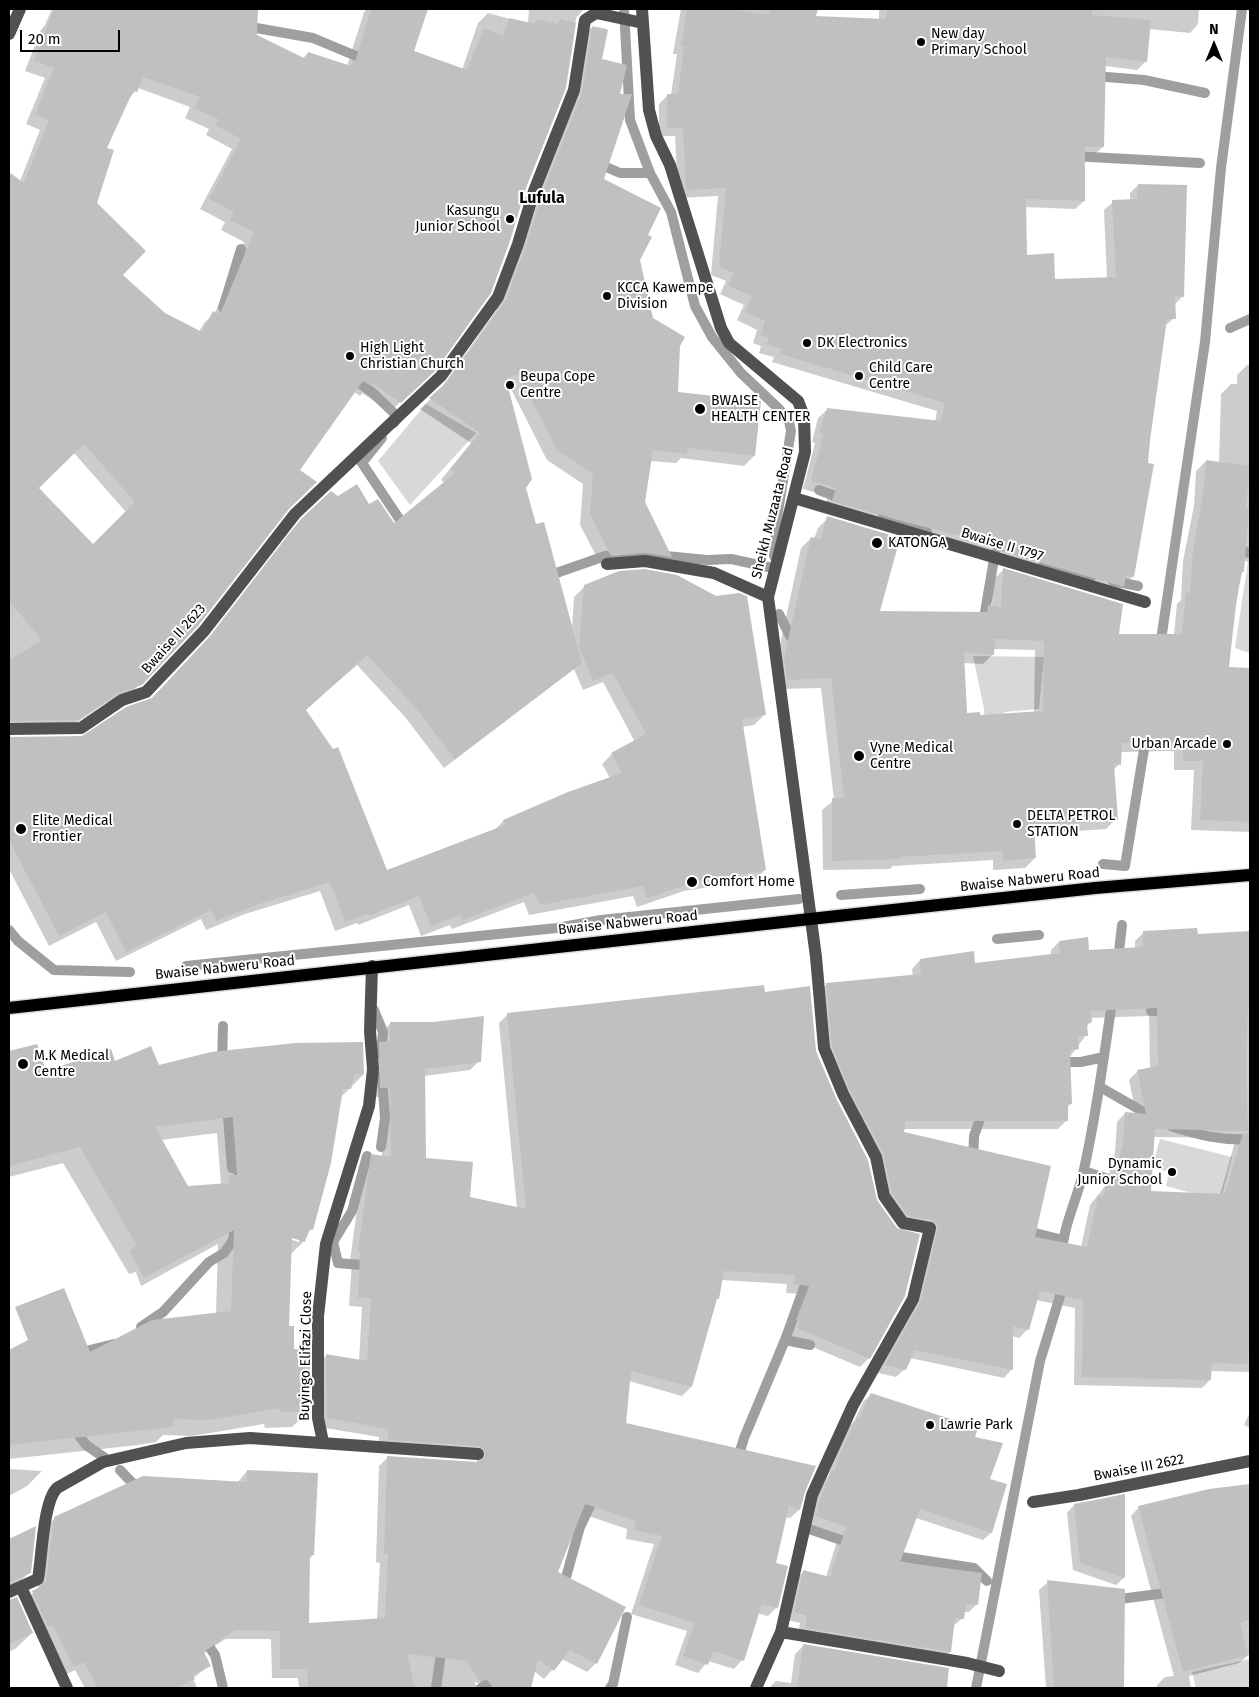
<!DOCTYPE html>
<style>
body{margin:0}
#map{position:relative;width:1259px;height:1697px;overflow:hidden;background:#fff;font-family:"Fira Sans",sans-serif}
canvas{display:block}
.frame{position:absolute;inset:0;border:10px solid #000;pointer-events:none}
.north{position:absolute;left:1189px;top:20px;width:50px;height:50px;-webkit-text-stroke:4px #fff;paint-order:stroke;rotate:0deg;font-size:14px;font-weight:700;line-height:20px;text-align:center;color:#000}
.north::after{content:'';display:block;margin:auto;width:18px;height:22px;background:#000;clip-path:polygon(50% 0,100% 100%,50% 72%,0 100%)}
.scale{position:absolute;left:20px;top:30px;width:100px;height:22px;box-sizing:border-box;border:2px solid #000;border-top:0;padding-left:6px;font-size:15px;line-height:18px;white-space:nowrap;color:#000;-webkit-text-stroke:4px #fff;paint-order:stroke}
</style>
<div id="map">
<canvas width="1259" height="1697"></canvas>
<div class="frame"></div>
<div class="north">N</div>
<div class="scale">20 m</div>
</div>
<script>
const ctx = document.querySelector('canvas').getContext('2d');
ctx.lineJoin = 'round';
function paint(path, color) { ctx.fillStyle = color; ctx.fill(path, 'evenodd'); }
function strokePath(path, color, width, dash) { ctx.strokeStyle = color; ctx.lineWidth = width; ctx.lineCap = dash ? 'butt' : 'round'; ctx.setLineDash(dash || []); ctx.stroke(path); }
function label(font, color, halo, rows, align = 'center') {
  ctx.font = font + ' "Fira Sans",sans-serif'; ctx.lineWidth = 4; ctx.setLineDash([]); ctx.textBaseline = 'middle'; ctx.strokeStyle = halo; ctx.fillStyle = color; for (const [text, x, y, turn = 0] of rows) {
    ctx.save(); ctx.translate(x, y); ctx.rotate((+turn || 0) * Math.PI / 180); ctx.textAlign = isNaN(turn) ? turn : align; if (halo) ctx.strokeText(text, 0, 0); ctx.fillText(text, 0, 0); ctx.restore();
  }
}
paint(new Path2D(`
 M426,404l50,29 -66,72 -32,-44z
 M1248,561l2,1v91l-15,-5z
 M973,656l71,1 -5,52 -35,3 -6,23 -11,26 -3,-52z
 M1160,1139l72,18 -15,56 -14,-17 -37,-10 3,-14 -17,-5z
 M1250,1659v29h-54l-4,-16z`), '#d8d8d8');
paint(new Path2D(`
 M52,9h206l-2,27 46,23 6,-6 39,13 17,-54 3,-3h28l29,8 -11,35 49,18 16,-47 10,-10 40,11 1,-15h55l-8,9 -11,70 -142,292 -33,32 -28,-19 -2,3 -6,-4 -55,78 -13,40 -156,185 -24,8 -39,26 -58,1v-555l11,6 20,-51 -14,-6 19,-46 -20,-7 16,-41 4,-5zM138,88l52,19 -5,11 24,11 -3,6 26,14 -32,60 25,13 -4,8 23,12 -29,71 -11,10 -5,9 -34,-18 -44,-39 -26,-72 10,-54 22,-48zM74,453l52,59 -33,34 -55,-58z
 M681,9h135l-2,8 65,3v-11h320l-1,15 -8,9 -41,-4 -3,32 -9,9 -32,-4 -2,81 -9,8h-10v46l-9,8 -51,-2 1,49 29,24 53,-2 -3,-68 9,-8 17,-1v-8l8,-8 45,111 -9,9v13l-10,9 -31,249 -18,19 -291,-86 4,-13 -25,-7 12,-46 -3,-1 6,-24 9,-8 108,12 2,-11 -165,-49 2,-5 -15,-4 2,-7 -8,-3 4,-13 -20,-10 7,-15 -24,-11 6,-13 -15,-6 7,-79 -40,2 -3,-62h-16v-32l9,-9h3l6,-41h-4z
 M593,26l14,3 -7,31 3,120 44,55 -8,25 13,59 27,26 -2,48 77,63 -10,10 -63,-8 -5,5 -26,-2 -6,41 27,55 -10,10 -27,-5 -33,3 -21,-40 3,-41 -36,-24 -39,-77 -2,1 19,103 10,39 37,103 2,-32 11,-11 179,129 -10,10 -12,2 23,143 -10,10 -71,11 -47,16 -4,-11 -104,19 -5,-13 -72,27 -2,-4 -29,11 -12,-31 -51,20 -1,-2 -22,8 -15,-40 -75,23 -39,16 -5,-11 -85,42 -20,-39 -47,24 -40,-77v-131l73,-1 69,-38 50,-51 90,-117 11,-11 36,-22 31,8 24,19 52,-42 -4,-3 30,-37 -51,-34 19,-18 57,-80 76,-207 11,-68zM357,665l48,52 39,51 130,-99 9,21 20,-8 32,60 -23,12 -10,10 8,14 -42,15 -65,28 -8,9 -109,41 -81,-161z
 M1247,365h3v197l-6,-1 -1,10 -3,4 -12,93 22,1v163l-59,-2 3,-60h-20v-19l-54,1 -1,12 -6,7 3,48 -10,10 -72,5 1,24 -10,10 -32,2v-10l-100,6 -3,3 -67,1 -1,-60 12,-10 -13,-112 -43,1 -3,-21 26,-120 10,-10 3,1 4,-11 10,-10 50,94 103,2 7,-7h4l1,-27 10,-10 118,35 -3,30h56l3,-31 4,-4 2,-39 11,-55 2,-35 10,-10 13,2 2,-69 10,-10h6v-9zM993,649l42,1 -1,63 -55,4 -14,-2 -2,-52 20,1 10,-10z
 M1143,933l54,2 53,-2v270l-10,33 10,4v132l-40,-1v9l-8,8 -128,-3 1,-77 -39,-8 -9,30 -8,8 -7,-2v33l-8,9 -94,-20 -5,11 -9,8 -18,-4 35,-62 17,-76 -31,-12 -24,-61 -51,-107 -5,-62 8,-9 86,-8 -1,-7 8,-9 54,4 77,-9v-5l8,-8 29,10 47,-3v-8zM1149,1016l1,53 -13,3 -8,8 7,34 -11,-1 -8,9 -2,31 -9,32 -16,20 -9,42 -48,-9 -130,-105v-4h155l8,-8v-13l5,-4 -2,-46 17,-23v-8l5,-5 -1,-4zM1153,1137l83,1 -16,57 -71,-3z
 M764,993l51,58 54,307 -9,9 -71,-30 3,-6 -4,-2 13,-35 -15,-1 1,-9 -66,-4 -30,107 -9,9 -53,-15 -5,43 179,67 -4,19 -9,8 -5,-1 -10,47 2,43 -9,9 -11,-3 -15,47 -8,9 -26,-8 -10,12 -23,-8 12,-34 -56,-17 23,-70 -28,-5 1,-10 -47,-16 -23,59 39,91 -9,9 -25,-13 -18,20 -10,-8 -7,17h-30l-23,-6 4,6h-179l-1,-10h-26l-1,-39h-46l-22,15 6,12 -16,12 4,10h-112l-10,-18 -10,5 -41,-74 14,-12 8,-61 9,-10 183,-36 9,-11 66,84 -4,4 -1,65 69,-5 3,-56 -4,-1 3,-96 9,-9 89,6v-3l-98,-12v-11l-60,-10 -1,-63 9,-9 32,6 3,-54 -13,-1 3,-45h-2l13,-96 9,-9 10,1v-60h-10l-1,-45 10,-9v-11l9,-8 89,37 -9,9 -46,6 1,83 43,39 49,10 -18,-185 9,-9z
 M362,1043l1,32 -23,23 -29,131 -7,12 -14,14 -2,73 21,83 -17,16 -27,1 -1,-4 -72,12 -29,-1 -7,7 -18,3 -129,14v-107l7,-5 74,7 126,-40 2,-70 -77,42 -5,-14 -7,2 -66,-111 -54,14v-125l27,-7 10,27 68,-9 45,4zM217,1133l4,52 -34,2 -26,-47zM287,1236l12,3v3l-13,-4z
 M871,1394l103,44 15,42 2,53 -8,7 -67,-22 -18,45 79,41 -8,8h-5l-1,6 -10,8 -3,26 -8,7 -144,-24 2,-12 -13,-3 9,-41 8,-8 22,6 13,-43 -30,-10 3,-18 16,-30 21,-50 5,-5 9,-19z
 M1250,1412v16l-6,-3z
 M9,1469l33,2 -15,15 -18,10z
 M1250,1485v169l-11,9 -50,13 2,12h-34v-3l8,-8 9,-1 -43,-160 8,-9 79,-18z
 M1074,1505l50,73 -8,7 -43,-15 -6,-57z
 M35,1528l-6,45 -20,18v-51z
 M1048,1582l75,105 -1,1h-76l-7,-98z
 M16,1599l16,34 -17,16 -6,3v-51z
 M804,1645l144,24 -3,19h-176l7,-7 15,2 4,-29z`), '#0003');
strokePath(new Path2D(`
 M624,9l6,111 20,53
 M245,26l68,12 55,23
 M1094,76l50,4 61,13
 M1072,156l128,7
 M597,163l23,10h30l21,39 24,94 17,31 29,36 38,36 10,12 2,10 -14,87 -3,38
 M227,311l-4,-3 18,-59
 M1230,328l20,-9
 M350,376l23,17 25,24 -4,6
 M382,438l-20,25 44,66
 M819,490l27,10
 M883,514l44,18
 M1232,549l18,4
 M1042,567l49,10
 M545,577l60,-21 30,-3 72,7 24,-1 42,9
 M1113,581l25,5
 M779,614l11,22 11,2
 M983,624l12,-71
 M1160,647l45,-305 16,-174 21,-159
 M1103,864l22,2 22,-135
 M841,895l79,-6
 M9,930l9,11 36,29 76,2
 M997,939l42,-4
 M1118,960l4,-35
 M186,966l371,-38 44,-8 198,-21
 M374,1010l9,22 -2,22
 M1151,1011h18
 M1058,1062h23l23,-5
 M222,1065l1,-39
 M1100,1087l56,32
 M227,1104l5,64 7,2v9
 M1171,1126c27,9 51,15 79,13
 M381,1147l4,-29 -3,-42
 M367,1156l-15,55 -19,31 5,21 34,3
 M973,1162l1,-26 10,-28
 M1084,1171l42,14
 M1023,1230l40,10
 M1062,1254c1,-29 16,-56 22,-85 13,-57 20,-115 29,-173
 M141,1327l22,-15 46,-50 15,-9 9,-13 3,-19
 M785,1340l24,-66
 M78,1353l36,-9
 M73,1427l13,18 19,13
 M737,1461l7,-23 41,-98 25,5
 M120,1470l20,21
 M809,1529l44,15
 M888,1555l86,13 13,13
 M563,1588l17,-61 16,-34
 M1112,1600l62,-8
 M203,1638l12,17 8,33
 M436,1688l6,-42
 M481,1688l19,-12
 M610,1688l3,-4 14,-67
 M976,1688l64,-327 20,-65v-13`), '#9f9f9f', 10);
paint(new Path2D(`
 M54,9h204l-1,26 49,24 2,-7 43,14 1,-5 3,1 16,-53h57l-14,42 53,19 17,-42 19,8 6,-18 27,6 1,-5 21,5 2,-5 16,4 -10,65 -40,100 -16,53 -19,52 -56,78 -34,32 -28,-20 -2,3 -8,-5 -63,89 17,12 -28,27 -91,117 -56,59 -24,8 -40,27 -69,1v-61l33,-20 -33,-39v-429l15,11 25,-63 -14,-6 19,-46 -20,-7zM143,77l57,20 -6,11 24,11 -3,6 26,14 -32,60 25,13 -4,8 24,12 -34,82 -7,-3 -11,21 -37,-19 -42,-38 23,-24 -49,-48 17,-53 -7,-2 26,-57 4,1zM84,444l51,58 -42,42 -54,-56z
 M687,9h45l37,6 2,-6h47l-2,7 70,3 1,-10h205v6l59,5 -4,42 -41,-5 -2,90h-19v54l-59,-2 1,56 27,-2 1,26 61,-2 -4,-77 25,-1 1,-15 49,1 -3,112 -9,-1 1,23h-9l-17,121 -2,23 6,1 -20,113 -8,-1 -2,11 -127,-37 1,-5 -93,-23 -73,-21 4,-13 -25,-7 12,-47 -4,-1 8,-25 114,13 4,-18 -165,-49 2,-5 -15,-5 2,-6 -9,-3 5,-14 -20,-9 7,-16 -24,-10 6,-13 -15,-6 7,-79 -40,2 -3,-62h-16v-34h11l6,-48h-3z
 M592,27l16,3 -6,29 25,6 -7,29h12l-28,85 57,29 -13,27 4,2 -12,23 13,58 32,19 -5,9 -2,46 83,9 -6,55 -67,-8 -1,6 -34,-4 -8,52 27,55 -27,-4 -34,3 -21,-42 3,-40 -36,-24 -39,-76 -12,5 26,100 -6,9 10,36 8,-2 38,141 -127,96 -40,-52 -48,-52 -61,55 27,39 5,-2 49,123 118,-45 -2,-5 65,-28 54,-19 -11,-20 35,-19 -33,-61 -20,8 -14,-34 5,-62 35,-14 26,-2 32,6 39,21 23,-3 8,3 19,119 -24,4 24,151 -71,12 -48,16 -4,-12 -103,19 -6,-12 -72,27 -2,-5 -29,11 -12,-30 -51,20 -1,-2 -22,8 -15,-40 -74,23 -40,16 -5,-11 -85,42 -20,-40 -47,24 -50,-96v-103l73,-1 44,-29 26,-9 58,-62 91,-117 30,-28 7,5 19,-12 12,20 9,-5 16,24 61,-50 -5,-4 30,-36 -51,-35 19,-17 58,-81 20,-54 16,-52 40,-101z
 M1206,460l44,6 -4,42h3l-5,64h-2l-6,31 -7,64 21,1v154l-50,-2 3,-59h-20v-19l-61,1 -1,22 -7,-1 4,56 -84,6 2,32 -33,3 -1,-10 -101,6v2l-69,2v-63h12l-13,-120 -44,2 -3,-22 27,-121 10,2 6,-23 73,22 -20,73 107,1 1,-7 13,2 2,-39 120,36 -4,30h63l4,-42 4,1 3,-43 10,-55zM995,639l49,2 -1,70 -63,4v-3l-13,1 -3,-61 30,3z
 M1197,928l1,6 52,-3v74l-2,1 -2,60 2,65 -93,-2 -4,62 74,3 18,-61 7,1v164l-2,66 -36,-1 -1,17 -129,-3 1,-77 -43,-9 -11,39 -16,-4v44l-98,-20 -9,20 -21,-5 36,-64 17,-75 -6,-6 -24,-4 -16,-23 -9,-40 -33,-62 -18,-45 -6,-63 95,-9 -1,-15 54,-8 1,12 85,-10 -1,-12 29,-4 1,13 54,-3v-16zM1157,1008l1,58 -21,4 9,44 -21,-2 -2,32 -11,39 -5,-1 -4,15 -5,-1 -11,51 -52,-10 16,-71 -147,-34 2,-11h162v-17h4l-2,-53 9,-2 -1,-13h10l-1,-13 5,-1 -1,-11z
 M764,985l1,7 45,-6 6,65 20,47 32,62 9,40 20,28 23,6 -15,62 -35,63 -73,-31 3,-6 -4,-2 13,-34 -15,-2 1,-9 -71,-4 -5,28h-2l-25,88 -61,-16 -5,52 190,43 -11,26 -5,18 -11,-4 -13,57 12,3 -10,42 -16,-4 -18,57 -31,-10 -5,14 -25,-9 12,-33 -56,-18 23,-69 -28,-6 2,-9 -51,-17 -27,68 68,35 -29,57 -27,-14 -16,21 -16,-12 -7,29h-37l-8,-9 -6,3 -13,-21 -60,-7 8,34h-107l-1,-19h-27v-38l-45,-1 -31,22 7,14 -18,9 2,4 -18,9h-79l-14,-26 -10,5 -21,-42 -5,2 -16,-36 10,-5 4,-5 8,-64 89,-41 103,6 1,-12 71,3 -4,82h-4l-1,68 76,-5 3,-64h-4l3,-98 90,6 8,-4v-7l-6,-5 -91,-6v-11l-61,-11 -1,-64 41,7 4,-63h-13l2,-46h-2l13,-98 20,3 -1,-69h-10l-1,-46 11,-1v-19h43l51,-6 -3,46 -56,7 1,89 47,4 -3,35 56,12 -19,-196z
 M363,1042l1,33 -9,-1 -4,15h-8l-12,74 -18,67 -4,-1 -4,13 -13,-4 -3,88h5v23l16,2v61h-29l-1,-4 -71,12 -36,-1 1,7 -19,3 -146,16v-95l19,-10 -13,-33 49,-19 26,64 62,-32 79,-9 3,-81 -90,48 -15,-28 8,-4 -57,-99 -71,19v-115l28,-7 9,27 65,-22 4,12 36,-15 8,19 52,-13 84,-9zM233,1117l4,58h-9l1,8 -41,3 -33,-59z
 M871,1393l107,35 -3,9 28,6 -13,36 17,5 -15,49 -72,-24 -20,53 82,11 -4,32 -12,-1 -2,15 -9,-1 -4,34 -146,-24 2,-12 -13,-4 9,-42 27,7 16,-50 -30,-11 4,-18 12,-28 3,1 3,-13 19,-41 2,1z
 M1250,1484v135l-10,4 8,32 -65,17 -45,-166 71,-17z
 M1125,1494v84l-45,-15 -6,-59z
 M36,1526l-5,47 -22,10v-44z
 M1047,1580l78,9 -1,98 -70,1z
 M17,1597l16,36 -24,11v-44z
 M803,1644l146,24 -2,20h-150z`), '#c0c0c0');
const major = new Path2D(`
 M9,1008l801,-89 285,-31 155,-13`);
strokePath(major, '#dbdbdb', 15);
strokePath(new Path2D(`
 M642,9l7,101 7,26 14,29 51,163 8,15 69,58 6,15 1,36 -37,145 48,360 8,91 19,46 33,63 8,39 19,27 27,5 -17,71 -60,106 -41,90 -31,137 -25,56
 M9,34l11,-25
 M794,498l351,104
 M607,564l38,-3 69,12 54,24
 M9,729l72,-1 41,-28 24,-8 58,-61 91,-117 146,-138 57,-79 20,-53 16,-53 40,-101 11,-70 11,-7 47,10
 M323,1442l-5,-24v-102l8,-72 43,-138 4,-37 -3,-38 2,-65
 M1033,1502l46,-7 171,-34
 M21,1587l46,101
 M9,1592l29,-13c4,-22 5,-77 19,-91l46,-26 83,-19 64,-5 228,16
 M781,1632l186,31 32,8`), '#515151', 12);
strokePath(major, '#000', 12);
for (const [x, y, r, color] of [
 [921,42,5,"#000"],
 [510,219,5,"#000"],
 [607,296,5,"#000"],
 [807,343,5,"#000"],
 [350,356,5,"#000"],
 [859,376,5,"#000"],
 [510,385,5,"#000"],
 [700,409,6,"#000"],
 [877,543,6,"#000"],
 [1227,744,5,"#000"],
 [859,756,6,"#000"],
 [1017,824,5,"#000"],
 [21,829,6,"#000"],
 [692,882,6,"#000"],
 [23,1064,6,"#000"],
 [1172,1172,5,"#000"],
 [930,1425,5,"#000"]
]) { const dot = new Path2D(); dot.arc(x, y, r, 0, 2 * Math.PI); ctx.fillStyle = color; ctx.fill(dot); strokePath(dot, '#fff', 2); }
label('14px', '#000', '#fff', [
 ["New day",931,34],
 ["Primary School",931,50],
 ["Kasungu",500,211,"right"],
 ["Junior School",500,227,"right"],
 ["KCCA Kawempe",617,288],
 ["Division",617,304],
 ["DK Electronics",817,343],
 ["High Light",360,348],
 ["Christian Church",360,364],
 ["Child Care",869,368],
 ["Centre",869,384],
 ["Beupa Cope",520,377],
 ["Centre",520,393],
 ["BWAISE",711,401],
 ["HEALTH CENTER",711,417],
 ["KATONGA",888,543],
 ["Urban Arcade",1217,744,"right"],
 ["Vyne Medical",870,748],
 ["Centre",870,764],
 ["DELTA PETROL",1027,816],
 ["STATION",1027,832],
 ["Elite Medical",32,821],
 ["Frontier",32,837],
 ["Comfort Home",703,882],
 ["M.K Medical",34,1056],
 ["Centre",34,1072],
 ["Dynamic",1162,1164,"right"],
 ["Junior School",1162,1180,"right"],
 ["Lawrie Park",940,1425]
], 'left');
label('14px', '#000', '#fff', [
 ["Sheikh Muzaata Road",773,513,-76],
 ["Bwaise II 1797",1002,545,17],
 ["Bwaise II 2623",174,639,-48],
 ["Bwaise Nabweru Road",1030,880,-6],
 ["Bwaise Nabweru Road",628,923,-6],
 ["Bwaise Nabweru Road",225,968,-6],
 ["Buyingo Elifazi Close",306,1356,-89],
 ["Bwaise III 2622",1139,1468,-11]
]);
label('bold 16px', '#000', '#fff', [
 ["Lufula",542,199]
]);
</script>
